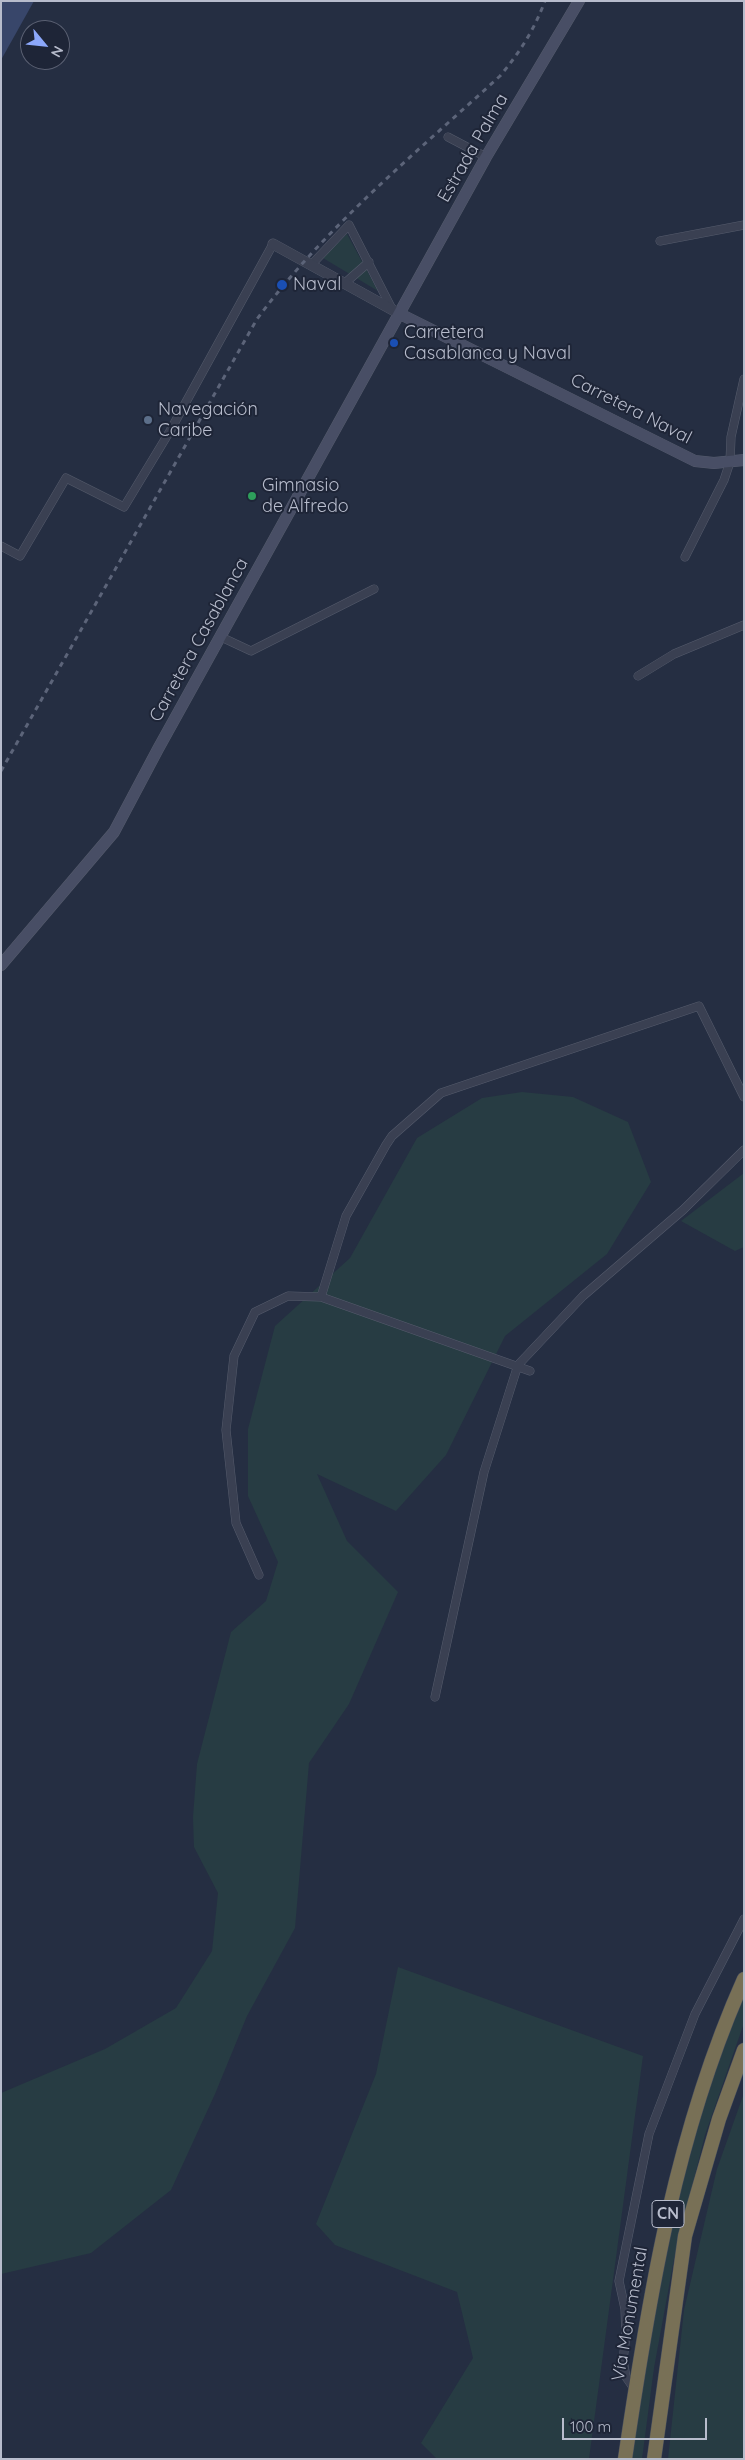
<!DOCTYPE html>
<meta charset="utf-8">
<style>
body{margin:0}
#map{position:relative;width:745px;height:2460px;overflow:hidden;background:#252e42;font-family:Quicksand,sans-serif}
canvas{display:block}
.frame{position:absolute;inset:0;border:2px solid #b7bccc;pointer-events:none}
.north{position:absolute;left:20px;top:20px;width:50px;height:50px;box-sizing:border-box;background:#1e2537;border:1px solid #5b6173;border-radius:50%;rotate:118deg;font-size:14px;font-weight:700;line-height:20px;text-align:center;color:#b7bccc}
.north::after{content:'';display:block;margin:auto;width:18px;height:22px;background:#8ca8fb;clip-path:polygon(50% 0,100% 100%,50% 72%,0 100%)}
.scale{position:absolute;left:562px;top:2418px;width:145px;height:22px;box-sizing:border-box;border:2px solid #b7bccc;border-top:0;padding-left:6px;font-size:15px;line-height:18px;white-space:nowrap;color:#b7bccc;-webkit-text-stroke:4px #1e2537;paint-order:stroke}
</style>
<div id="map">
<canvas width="745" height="2460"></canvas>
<div class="frame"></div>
<div class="north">N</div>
<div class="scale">100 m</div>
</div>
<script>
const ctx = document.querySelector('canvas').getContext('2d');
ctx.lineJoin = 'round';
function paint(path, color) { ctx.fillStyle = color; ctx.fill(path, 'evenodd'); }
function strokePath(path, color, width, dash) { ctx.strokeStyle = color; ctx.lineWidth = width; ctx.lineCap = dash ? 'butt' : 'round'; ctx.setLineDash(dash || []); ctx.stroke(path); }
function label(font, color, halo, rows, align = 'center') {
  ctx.font = font + ' Quicksand,sans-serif'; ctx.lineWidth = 4; ctx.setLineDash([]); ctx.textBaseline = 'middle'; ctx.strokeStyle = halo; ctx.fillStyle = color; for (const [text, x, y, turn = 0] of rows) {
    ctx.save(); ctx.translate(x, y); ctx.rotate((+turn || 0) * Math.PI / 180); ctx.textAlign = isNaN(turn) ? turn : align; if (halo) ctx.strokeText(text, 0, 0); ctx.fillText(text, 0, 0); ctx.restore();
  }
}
paint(new Path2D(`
 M347,234l31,57 -55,-33z
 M522,1092l51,5 55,25 23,60 -44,72 -102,82 -59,119 -50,56 -79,-37 30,67 51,51 -49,112 -40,59 -14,165 -48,88 -32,78 -44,96 -80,63 -90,21v-181l104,-44 71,-41 36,-57 6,-58 -24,-46 -1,-30 4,-53 34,-132 35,-31 12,-39 -30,-66v-67l27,-103 75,-68 67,-120 65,-40z
 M744,1173v74l-9,4 -54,-30z
 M398,1967l245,89 -54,403h-152l-16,-16 52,-85 -16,-66 -122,-47 -19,-21 60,-150z
 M744,1996v27l-39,112 -31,124 -20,109 -12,91h-10c15,-110 34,-217 63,-324 12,-47 31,-94 49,-139z
 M744,2093v366h-76l16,-149 33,-141z`), '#273c43');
paint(new Path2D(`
 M1,1h33l-33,59z`), '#38466a');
const minor = new Path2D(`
 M448,137l38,20
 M660,241l84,-16
 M312,264l37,-39 43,84
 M345,283l24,-21
 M1,546l19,10 46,-78 58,29 46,-76 103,-187
 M685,557l39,-77 6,-18 1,-25 13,-58
 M221,637l30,14 123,-62
 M638,676l36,-22 70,-29
 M321,1297l25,-81 40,-71 6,-9 49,-43 258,-87 45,91
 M259,1575l-23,-52 -10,-93 8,-74 21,-44 33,-16 33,1 209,74
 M435,1697l49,-225 34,-107 65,-69 100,-86 61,-60
 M635,2390l-9,-13 -3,-17 3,-24 -1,-27 -6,-28 30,-147 46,-120 49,-95`);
const tertiary = new Path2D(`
 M273,244l127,70`);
const secondary = new Path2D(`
 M400,314l295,147 19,2 30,-3
 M1,965l113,-133 44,-83 328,-592 93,-156`);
const motorway = new Path2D(`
 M625,2459c24,-164 51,-328 119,-480
 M654,2459l31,-223 34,-117 25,-69`);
strokePath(minor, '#555b6c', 9);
strokePath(tertiary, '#555b6c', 11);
strokePath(secondary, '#555b6c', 12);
strokePath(motorway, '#444b5c', 15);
strokePath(minor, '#3a4052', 8);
strokePath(tertiary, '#3a4052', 10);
strokePath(secondary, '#484e65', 11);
strokePath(motorway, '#787056', 14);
strokePath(new Path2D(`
 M1,771l256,-452c69,-93 159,-166 243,-243 20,-24 34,-46 45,-75`), '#5c6479', 3, [5, 5]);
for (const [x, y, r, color] of [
 [282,285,6,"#1a4fb4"],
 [394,343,5,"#1a4fb4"],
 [148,420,5,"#5c6f8a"],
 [252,496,5,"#2e9e5b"]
]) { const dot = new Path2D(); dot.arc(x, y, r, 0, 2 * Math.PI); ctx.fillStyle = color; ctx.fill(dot); strokePath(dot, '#1e2537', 2); }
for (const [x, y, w] of [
 [668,2214,32]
]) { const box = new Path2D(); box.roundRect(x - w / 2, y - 13.5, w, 27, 4); ctx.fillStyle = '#1e2537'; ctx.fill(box); strokePath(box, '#b7bccc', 1); }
label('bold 16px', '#b7bccc', null, [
 ["CN",668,2214]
]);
label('18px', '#b7bccc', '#1e2537', [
 ["Estrada Palma",473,148,-60],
 ["Carretera Naval",631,409,27],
 ["Carretera Casablanca",199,640,-61],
 ["Vía Monumental",630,2314,-80]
]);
label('18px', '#b7bccc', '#1e2537', [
 ["Naval",293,285],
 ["Carretera",404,333],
 ["Casablanca y Naval",404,354],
 ["Navegación",158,410],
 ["Caribe",158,431],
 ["Gimnasio",262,486],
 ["de Alfredo",262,507]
], 'left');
</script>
